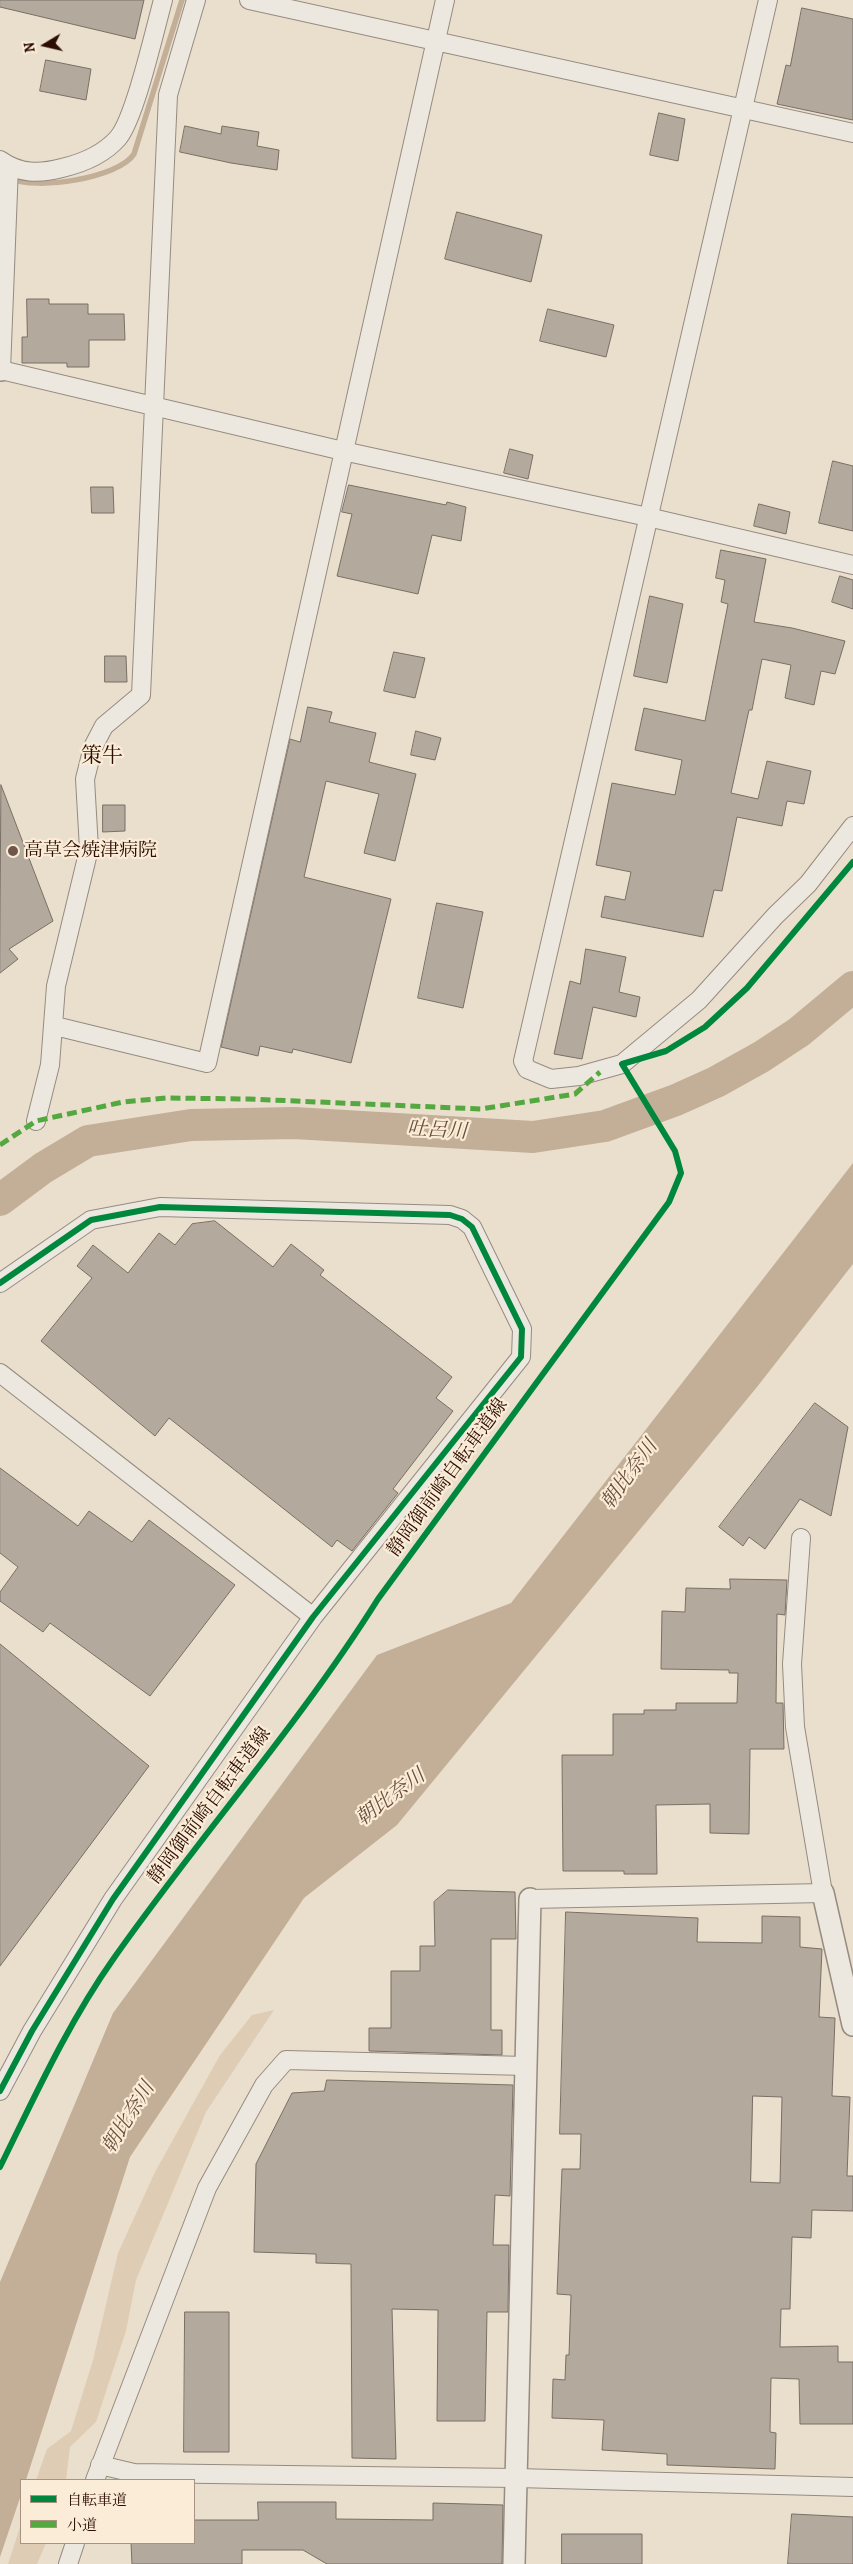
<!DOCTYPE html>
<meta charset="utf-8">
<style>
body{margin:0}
#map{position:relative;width:853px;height:2564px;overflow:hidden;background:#eadfcd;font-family:Alegreya,"Noto Serif JP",serif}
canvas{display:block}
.legend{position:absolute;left:20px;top:2479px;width:175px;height:65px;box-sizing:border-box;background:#faecd6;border:1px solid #a89382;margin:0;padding:6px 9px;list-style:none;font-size:15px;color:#2c0d03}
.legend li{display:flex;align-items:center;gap:10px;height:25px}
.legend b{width:25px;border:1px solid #a89382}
.north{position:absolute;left:20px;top:20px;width:50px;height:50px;-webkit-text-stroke:4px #faecd6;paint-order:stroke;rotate:261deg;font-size:14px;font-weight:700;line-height:20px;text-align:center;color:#2c0d03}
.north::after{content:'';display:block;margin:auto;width:18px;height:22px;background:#2c0d03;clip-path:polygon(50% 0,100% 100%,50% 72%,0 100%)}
</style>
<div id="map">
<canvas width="853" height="2564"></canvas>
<ul class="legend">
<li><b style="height:6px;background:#00873e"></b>自転車道</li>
<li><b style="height:6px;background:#54a840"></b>小道</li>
</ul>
<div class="north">N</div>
</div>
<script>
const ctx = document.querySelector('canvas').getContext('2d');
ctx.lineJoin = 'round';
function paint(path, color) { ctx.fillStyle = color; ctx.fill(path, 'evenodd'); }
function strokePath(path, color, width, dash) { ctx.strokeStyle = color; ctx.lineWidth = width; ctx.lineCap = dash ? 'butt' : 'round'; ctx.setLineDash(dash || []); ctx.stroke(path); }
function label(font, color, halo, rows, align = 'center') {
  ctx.font = font + ' Alegreya,"Noto Serif JP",serif'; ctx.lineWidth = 4.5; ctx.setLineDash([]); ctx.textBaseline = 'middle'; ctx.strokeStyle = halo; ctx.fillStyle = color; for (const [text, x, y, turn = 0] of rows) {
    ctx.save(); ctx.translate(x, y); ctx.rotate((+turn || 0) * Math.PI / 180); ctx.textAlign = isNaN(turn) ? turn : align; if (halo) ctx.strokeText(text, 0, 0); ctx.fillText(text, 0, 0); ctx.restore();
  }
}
paint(new Path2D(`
 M274,2010l-68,102 -70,168 -10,51 -30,91 -26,25 -4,33h-30l11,-31 24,-18 22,-71 25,-107 37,-81 65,-117 32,-40z
 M21,2524v19h25l-9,21h-29z`), '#decdb4');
paint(new Path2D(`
 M853,1163v101l-96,123 -360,438 -93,73 -174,259 -104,323h-5v15l-21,62v-275l113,-269 264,-358 134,-52z`), '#c3af97');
strokePath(new Path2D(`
 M11,178c24,13 108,0 123,-24l48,-154`), '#c3af97', 5.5);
strokePath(new Path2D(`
 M0,1200l43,-32 45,-27 103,-16 103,-2 239,14 72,-11 71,-26 40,-18 45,-25 38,-25 54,-45`), '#c3af97', 32);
const building = new Path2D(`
 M0,0h144l-9,39 -135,-32z
 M802,8l51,11v101l-76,-16 9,-39 4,1z
 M46,60l45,9 -5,31 -46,-9z
 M659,113l26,6 -7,42 -28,-6z
 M185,126l36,8 1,-8 37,6 -2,14 22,4 -2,20 -46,-7 -51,-11z
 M457,212l85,23 -11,47 -86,-23z
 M27,299h22v5h39v10h36l1,26h-36v27h-22v-4h-45v-26h5z
 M548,309l66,16 -8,32 -66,-16z
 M510,449l23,6 -5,24 -24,-6z
 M833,461l20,5v65l-34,-8z
 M349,485l97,20 1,-3 19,5 -5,34 -29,-6 -14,59 -81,-18 15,-62 -10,-2z
 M91,487h22l1,26h-22z
 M759,504l31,8 -4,22 -32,-8z
 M721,550l45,9 -12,63 38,6 53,13 -10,33 -14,-3 -7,34 -29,-7 6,-33 -29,-6 -10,51h-3l-18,83 27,6 9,-38 44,10 -7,33 -17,-3 -5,25 -45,-9 -15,74 -8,-1 -11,47 -102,-20 4,-21 20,4 6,-28 -35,-7 16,-82 63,12 7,-35 -47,-10 9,-42 61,13 23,-117 -7,-2 4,-22 -9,-2z
 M840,576l13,4v29l-21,-7z
 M650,596l33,8 -16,79 -33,-7z
 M394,652l31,6 -10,40 -31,-7z
 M105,656h21l1,26h-22z
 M308,707l24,5 -3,10 47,11 -7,29 47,12 -21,87 -31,-8 15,-59 -53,-13 -22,96 87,22 -40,164 -58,-14 -1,4 -32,-7 -2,10 -37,-9 69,-308 10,3z
 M416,731l25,7 -6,22 -24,-5z
 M1,785l52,136 -44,28 9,10 -18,14z
 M103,805h22v26l-22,1z
 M437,903l46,9 -20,96 -45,-10z
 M586,949l40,8 -7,35 21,5 -4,20 -43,-10 -11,52 -28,-5 16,-73 10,3z
 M215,1221l58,46 18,-23 33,26 -4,5 132,102 -16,21 17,13 -60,78 5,4 -46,58 -15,-11 -5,7 -163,-129 -14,18 -114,-95 51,-63 -15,-12 16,-21 35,28 31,-40 16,12 17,-21z
 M815,1403l33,24 -17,89 -31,-17 -35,50 -16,-12 -6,9 -24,-19z
 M0,1468l78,58 11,-15 43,31 17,-22 86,65 -85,111 -100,-73 -7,9 -43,-31v-9l18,-25 -18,-14z
 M730,1579l57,1 -2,35 -8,-1 -1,89h7l1,46h-34l-1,85 -39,-1v-29l-54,1 1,69h-33v-3h-61l-1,-116h51v-41h31v-4h32v-7h61l1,-30h-9v-3l-68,-1 1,-58 23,1 1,-24 44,1z
 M0,1644l149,122 -149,200z
 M448,1890l67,2 1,47h-25v91h11v25l-133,-4v-23h22v-57h29v-25h15l-1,-44z
 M566,1912l132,6 -1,24 65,1v-27l38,1v30l22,2 -3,68 16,1 -3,78 18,1 -3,79h6v35l-41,-1 -1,28 -19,-1 -2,72h-9l-1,38 58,-1v16h15v62h-53l-1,-45 -28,-1 -1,54 6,1 -1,36 -108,-4v-11l-65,-4 2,-30 -52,-2 1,-39 12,1 1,-25h3l2,-60 -14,-1 5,-125h18l1,-35h-21zM753,2096l29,1 -2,86 -29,-1z
 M327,2080l186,5 -3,111 -15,-1 -2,50h16l-1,67h-21l-2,109h-48l1,-111 -46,-1 4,150 -44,-1 -1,-194 -35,-1v-9l-62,-2 2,-88 36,-71 32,-2z
 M185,2312h44v140h-45z
 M258,2502h78v17l97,1v-17l70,2 -1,59h-175l-24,-14h-61v14h-110l-1,-21h63v-23h64z
 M792,2514l61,3v47h-65z
 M562,2534h80v30h-80z`);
paint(building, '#b3a99d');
strokePath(building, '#7a6f65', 1);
const minor = new Path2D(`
 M249,0l604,133
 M768,0l-245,1061 4,8 24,10 28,-3 43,-12 77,-64 76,-84 33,-32 45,-58
 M0,160c20,14 39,14 62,8 21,-5 42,-14 56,-30 17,-20 37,-109 45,-138
 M9,166l-8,204 342,81 305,66 205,48
 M55,1026l152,37 238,-1063
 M36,1121l14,-56 6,-79 33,-137 -4,-70 8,-32 11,-21 37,-31 27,-600 28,-95
 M0,1283l91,-63 69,-13 290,8 12,4 10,8 50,102 -1,28 -208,260 -200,282 -81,132 -32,60
 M0,1373l313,244
 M530,1899l293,-6 -28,-166 -3,-63 9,-126
 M100,2465l34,8 383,5 336,9
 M95,2480l112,-292 57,-103 22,-25 240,6
 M68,2564l7,-21`);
const tertiary = new Path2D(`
 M0,370h1
 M823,1893l30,132
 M514,2564l16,-665`);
strokePath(minor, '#958b80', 20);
strokePath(tertiary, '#958b80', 24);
strokePath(minor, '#ede8df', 18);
strokePath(tertiary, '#ede8df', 21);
strokePath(new Path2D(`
 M0,1145l36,-24 87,-19 43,-4 82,1 233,10 94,-15 25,-22`), '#54a840', 5, [10, 5]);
strokePath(new Path2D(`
 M0,1283l91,-63 69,-13 290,8 12,4 10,8 50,102 -1,28 -208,260 -200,282 -81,132 -32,60
 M0,2167c35,-71 68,-144 114,-209 85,-121 185,-233 264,-359l291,-397 12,-29 -6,-22 -53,-87 44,-13 39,-24 42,-39 106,-126`), '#00873e', 6);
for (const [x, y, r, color] of [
 [13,851,6,"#6e564a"]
]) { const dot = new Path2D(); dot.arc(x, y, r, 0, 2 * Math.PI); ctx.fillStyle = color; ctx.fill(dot); strokePath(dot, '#faecd6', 2); }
label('19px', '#2c0d03', '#faecd6', [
 ["高草会焼津病院",24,851]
], 'left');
label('19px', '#2c0d03', '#faecd6', [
 ["静岡御前崎自転車道線",448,1478,-54],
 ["静岡御前崎自転車道線",210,1806,-53]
]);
label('italic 20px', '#684c3b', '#faecd6', [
 ["吐呂川",437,1131,3],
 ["朝比奈川",630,1475,-54],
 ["朝比奈川",391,1798,-37],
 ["朝比奈川",129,2118,-58]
]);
label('21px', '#2c0d03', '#faecd6', [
 ["策牛",102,757]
]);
</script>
